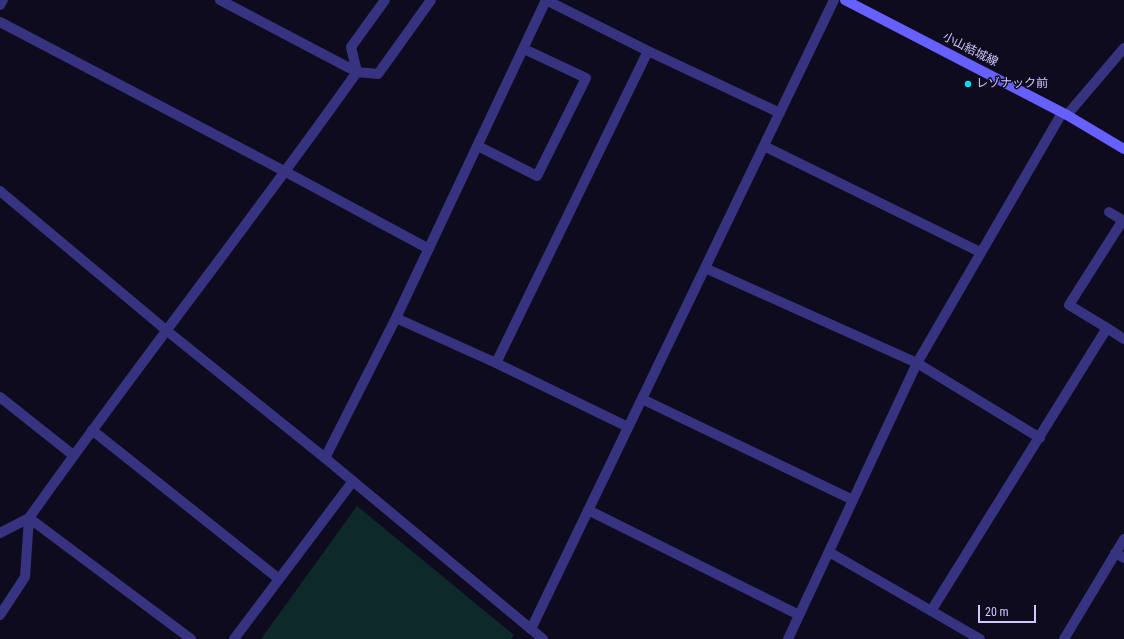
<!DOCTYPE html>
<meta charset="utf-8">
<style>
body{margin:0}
#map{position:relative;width:1124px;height:639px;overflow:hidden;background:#0f0b1f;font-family:"Roboto Condensed",sans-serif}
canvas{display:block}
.scale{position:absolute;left:978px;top:605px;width:58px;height:18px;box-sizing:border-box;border:2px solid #d0c9ff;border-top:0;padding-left:5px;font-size:12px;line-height:14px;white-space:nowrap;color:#d0c9ff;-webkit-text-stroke:3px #0f0b1f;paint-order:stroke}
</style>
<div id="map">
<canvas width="1124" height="639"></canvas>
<div class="scale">20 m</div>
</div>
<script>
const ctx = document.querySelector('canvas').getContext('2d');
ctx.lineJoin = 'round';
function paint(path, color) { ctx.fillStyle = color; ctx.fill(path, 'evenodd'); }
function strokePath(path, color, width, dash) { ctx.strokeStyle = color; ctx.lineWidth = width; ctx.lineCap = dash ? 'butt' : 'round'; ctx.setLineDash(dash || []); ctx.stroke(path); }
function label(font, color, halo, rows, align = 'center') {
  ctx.font = font + ' "Roboto Condensed","Noto Sans JP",sans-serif'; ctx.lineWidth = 3; ctx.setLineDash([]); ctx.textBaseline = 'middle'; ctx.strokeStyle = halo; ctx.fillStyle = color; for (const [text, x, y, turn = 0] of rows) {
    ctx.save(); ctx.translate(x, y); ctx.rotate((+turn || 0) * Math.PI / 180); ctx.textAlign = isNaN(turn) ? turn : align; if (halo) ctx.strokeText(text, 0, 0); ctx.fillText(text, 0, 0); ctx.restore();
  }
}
paint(new Path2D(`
 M357,506l157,129 -3,4h-250z`), '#0e2929');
strokePath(new Path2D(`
 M385,0l-34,47 6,25 21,2 53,-74
 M546,0l102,51 132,62
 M0,5l3,-5
 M0,22l286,150 143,77
 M1067,115l57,-67
 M478,146l59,30 49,-98 -62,-29
 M764,146l216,106
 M1109,212l15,9
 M705,268l212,95 123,75
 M396,318l100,45 132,64
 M1107,328l-38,-23 54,-85
 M496,363l152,-312
 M0,397l73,58
 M642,399l211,101
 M92,430l187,149
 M325,458l71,-140 150,-318
 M588,510l211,105
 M29,518l162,121
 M0,533l29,-15c107,-151 221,-295 328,-446l-137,-72
 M829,552l151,87
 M1115,553l9,5
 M931,611l176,-283 17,11
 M0,615l25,-38 4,-59
 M531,629l303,-629
 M234,639l119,-158
 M788,639l129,-276 145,-250
 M1064,639l60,-100`), '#373381', 10);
strokePath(new Path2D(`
 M0,191l166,139 159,128 218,181`), '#373381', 10);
strokePath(new Path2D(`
 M845,0l222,115 57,34`), '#6560ff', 10);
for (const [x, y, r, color] of [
 [968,84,4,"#00d9f4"]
]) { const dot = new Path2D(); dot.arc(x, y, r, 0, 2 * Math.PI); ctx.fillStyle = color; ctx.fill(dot); strokePath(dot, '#0f0b1f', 1.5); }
label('12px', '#d0c9ff', '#0f0b1f', [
 ["小山結城線",970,50,27]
]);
label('12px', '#d0c9ff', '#0f0b1f', [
 ["レゾナック前",976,84]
], 'left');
</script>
